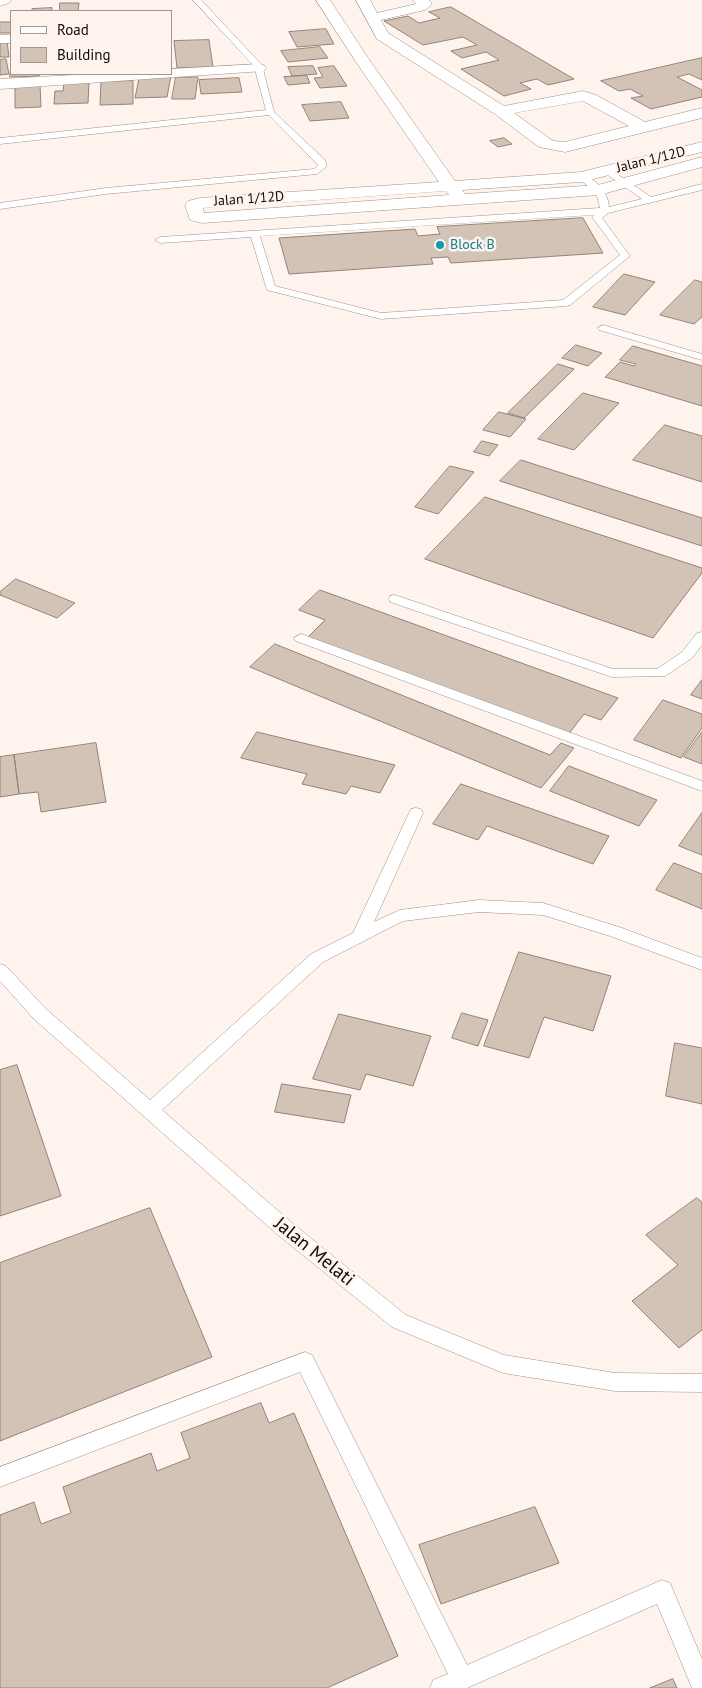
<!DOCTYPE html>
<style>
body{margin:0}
#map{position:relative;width:702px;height:1688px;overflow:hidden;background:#fef4ed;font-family:"PT Sans",sans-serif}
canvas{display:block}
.legend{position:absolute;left:10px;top:10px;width:162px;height:65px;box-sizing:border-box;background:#fef4ed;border:1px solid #9f9791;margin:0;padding:6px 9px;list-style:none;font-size:15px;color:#100b07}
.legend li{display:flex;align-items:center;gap:10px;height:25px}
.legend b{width:25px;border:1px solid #9f9791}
</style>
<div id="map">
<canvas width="702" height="1688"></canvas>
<ul class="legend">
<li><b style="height:6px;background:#fff"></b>Road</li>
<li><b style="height:14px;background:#d3c3b7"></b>Building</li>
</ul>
</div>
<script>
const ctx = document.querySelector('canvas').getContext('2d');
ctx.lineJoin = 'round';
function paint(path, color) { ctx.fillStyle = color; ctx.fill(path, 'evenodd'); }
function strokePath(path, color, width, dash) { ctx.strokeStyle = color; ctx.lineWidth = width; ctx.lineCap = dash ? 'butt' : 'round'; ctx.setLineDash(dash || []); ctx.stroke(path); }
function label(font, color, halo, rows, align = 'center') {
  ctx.font = font + ' "PT Sans",sans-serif'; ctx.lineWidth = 5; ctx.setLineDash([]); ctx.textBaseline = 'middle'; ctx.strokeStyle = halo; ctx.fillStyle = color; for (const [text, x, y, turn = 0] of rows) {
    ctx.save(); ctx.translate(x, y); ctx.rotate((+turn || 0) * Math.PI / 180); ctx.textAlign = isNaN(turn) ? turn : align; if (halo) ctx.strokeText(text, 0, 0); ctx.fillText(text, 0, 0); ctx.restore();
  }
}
const building = new Path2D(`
 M60,3h19l-1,8h-18z
 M451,7l123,72 -26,6 -11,-6 -17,4 11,6 -27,7 -43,-27 38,-9 -13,-8 -24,6 -11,-7 26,-6 -14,-8 -40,8 -39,-24 24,-5 11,7 21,-5 -11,-6z
 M52,8v3h-20v-2z
 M0,22h11v11h-11z
 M326,29l8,15 -37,3 -8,-15z
 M209,40l4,27 -36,1 -3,-27z
 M7,41l2,16h-9v-15z
 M320,47l8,11 -40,4 -7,-11z
 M702,58v22l-13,-6 -12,3 25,13v7l-51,12 -20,-11 12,-2 -13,-7 -11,2 -18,-10z
 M6,59l3,15 -9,1v-15z
 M313,66l4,8 -25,2 -4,-9z
 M334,66l13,20 -27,2 -6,-10 9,-1 -5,-9z
 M11,68v6h29l-1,2 -29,1z
 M171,76l-4,21 -32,1 4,-20z
 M307,76l3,7 -22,2 -4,-8z
 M176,77h22l-3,22h-23z
 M239,78l3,14 -41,2 -2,-14z
 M133,81v23l-33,1 1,-23z
 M89,82l-1,21 -34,1 1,-13h8l1,-8z
 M40,85l1,22 -26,1v-22z
 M341,102l8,16 -39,3 -8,-16z
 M504,138l8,6 -14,3 -8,-6z
 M583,218l20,35 -152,10 -3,-6 -17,1 2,6 -144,10 -10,-36 136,-9 3,7 22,-2 -3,-7z
 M624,274l31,8 -30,33 -32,-8z
 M695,280l7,2v35l-8,7 -34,-9z
 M576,345l26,8 -14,13 -26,-8z
 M633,346l69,20v40l-97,-29 15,-15 14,4 2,-2 -16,-4z
 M558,364l16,5 -50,49 -16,-5z
 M583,393l36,10 -45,47 -36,-11z
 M499,412l27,7 -16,18 -27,-7z
 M665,425l37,11v46l-69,-22z
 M482,441l16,4 -9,11 -15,-4z
 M521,460l181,58v28l-202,-65z
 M450,466l24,6 -36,42 -23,-7z
 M485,497l217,71v5l-49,65 -228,-79z
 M16,579l59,24 -18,15 -57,-23v-3z
 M320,590l298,108 -17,22 -17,-6 -16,21 -260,-98 17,-17 -26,-10z
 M275,644l275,111 11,-12 13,5 -33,40 -291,-121z
 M702,680v19l-11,-4z
 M663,700l39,14v14l-21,30 -47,-18z
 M257,732l138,33 -15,28 -29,-7 -5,8 -44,-10 5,-10 -66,-16z
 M702,732v32l-18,-7z
 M96,743l10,59 -65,10 -3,-20 -19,2 -5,-39z
 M14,755l5,39 -19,3v-40z
 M569,766l88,34 -18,26 -89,-35z
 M461,784l148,52 -16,28 -106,-38 -9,14 -45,-16z
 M702,813v42l-23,-9z
 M674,863l28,11v35l-46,-19z
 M519,952l92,24 -18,55 -49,-14 -15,41 -45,-12z
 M462,1013l26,7 -10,26 -26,-8z
 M339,1014l92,22 -18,50 -47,-12 -6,16 -47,-11z
 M675,1043l27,5v56l-36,-8z
 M17,1065l44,131 -61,20v-146z
 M282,1084l69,11 -7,28 -69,-11z
 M697,1198l5,4v128l-23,18 -47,-47 46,-36 -32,-30z
 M150,1208l62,149 -212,84v-178z
 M261,1403l8,20 25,-10 104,243 -71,32h-327v-173l34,-13 7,22 30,-11 -8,-26 88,-34 6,18 33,-13 -9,-25z
 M535,1507l24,56 -118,41 -22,-59z
 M673,1679l4,9h-27z`);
paint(building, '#d3c3b7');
strokePath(building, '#928378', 1);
const service = new Path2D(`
 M193,0h8l61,65 12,47 51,48 2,6 -10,8 -211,20 -106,15v-6l106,-15 208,-19 4,-4 -49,-50 -269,29v-6l266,-28 -12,-44z
 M608,168l43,29 51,-13v6l-94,23 -6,5 28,38 -60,49 -4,1 -185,13 -114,-29 -16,-53 -91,6 -5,-3 5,-3 440,-29 -4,-16 -20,-15 5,-3c15,5 27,17 28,33l33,-8 -37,-26 -2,-2zM594,215l-2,2 28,38 -57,45 -182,13 -106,-27 -15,-50z
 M603,325l99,29v6l-103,-30 -1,-2z
 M395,595l218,74h44l25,-17 15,-19 5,-1v13l-10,13 -27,18 -53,1 -222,-75 -1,-3 1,-3z
 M301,634l401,147v10l-406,-150 -2,-3z
 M416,808l5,1 2,4 -49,109 26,-12 79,-10 64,3 79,25 80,30v12l-92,-34 -67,-21 -64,-3 -76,9 -80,41 -161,148 130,113 114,92 98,40 111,18 87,1v18l-87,-1 -112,-18 -111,-46 -114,-92 -244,-216 -34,-38v-17l6,2 40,43 104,91 161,-146 42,-21 56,-120 2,-4z
 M305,1352l7,3 155,310 195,-85 8,3 32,76v29h-10l-35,-84 -190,84h-37l3,-8 15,-6 -148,-302 -300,115v-20z`);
const minor = new Path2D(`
 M0,0h11l-2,3 -9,3z
 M316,0h14l40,61 85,120 126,-9 121,-30v10l-121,30 -119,8 3,4 133,-9 104,-28v10l-103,28 -397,28 -12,-3 -5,-15 3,-4 12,-3 239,-16 -83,-120zM446,191l3,4 -245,18 -1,-5z
 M356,0h14l7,13 39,-9 -3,-4h16l3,4 -7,6 -44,10 7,13 116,73 79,-15 13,4 49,27 57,-14v10l-137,34 -26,-5 -44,-33 -118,-75zM583,101l46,25 -64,16 -12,-1 -39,-28z
 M0,35h11v8h-11z
 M259,64l5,1 2,3 -2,3 -264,18v-10l93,-5h78v-5z`);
strokePath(service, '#9f9085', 1);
strokePath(minor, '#9f9085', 1);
paint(service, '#fff');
paint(minor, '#fff');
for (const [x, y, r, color] of [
 [440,245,5,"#0f9aa8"]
]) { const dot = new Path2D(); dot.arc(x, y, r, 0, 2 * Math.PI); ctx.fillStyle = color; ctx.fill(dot); strokePath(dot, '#fef4ed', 2); }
label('14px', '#100b07', '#fef4ed', [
 ["Jalan 1/12D",651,160,-14],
 ["Jalan 1/12D",249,199,-4]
]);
label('14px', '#0d838f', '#fef4ed', [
 ["Block B",450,245]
], 'left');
label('19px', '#100b07', '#fef4ed', [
 ["Jalan Melati",314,1252,39]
]);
</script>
